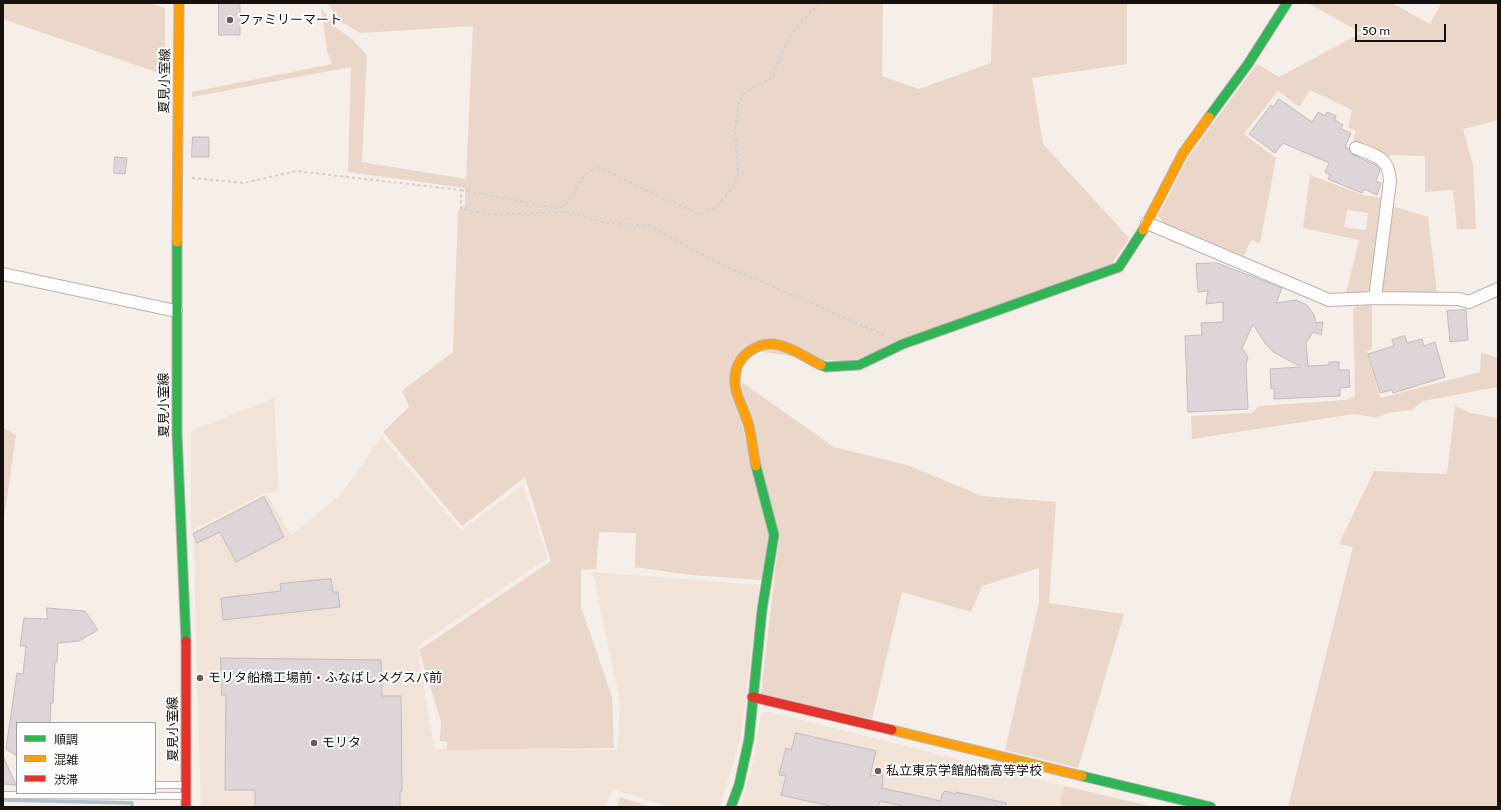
<!DOCTYPE html>
<meta charset="utf-8">
<style>
body{margin:0}
#map{position:relative;width:1501px;height:810px;overflow:hidden;background:#f6eee8;font-family:Cabin,"Noto Sans JP",sans-serif}
canvas{display:block}
.frame{position:absolute;inset:0;border:4px solid #16110d;pointer-events:none}
.legend{position:absolute;left:16px;top:722px;width:140px;height:72px;box-sizing:border-box;background:#fdfdfd;border:1px solid #a19f9d;margin:0;padding:5px 7px;list-style:none;font-size:12px;color:#16110d}
.legend li{display:flex;align-items:center;gap:8px;height:20px}
.legend b{width:20px;border:1px solid #a19f9d}
.scale{position:absolute;left:1355px;top:24px;width:91px;height:18px;box-sizing:border-box;border:2px solid #16110d;border-top:0;padding-left:5px;font-size:12px;line-height:14px;white-space:nowrap;color:#16110d;-webkit-text-stroke:3px #fdfdfd;paint-order:stroke}
</style>
<div id="map">
<canvas width="1501" height="810"></canvas>
<div class="frame"></div>
<ul class="legend">
<li><b style="height:5px;background:#30b455"></b>順調</li>
<li><b style="height:5px;background:#ff9f0a"></b>混雑</li>
<li><b style="height:5px;background:#e5322d"></b>渋滞</li>
</ul>
<div class="scale">50 m</div>
</div>
<script>
const ctx = document.querySelector('canvas').getContext('2d');
ctx.lineJoin = 'round';
function paint(path, color) { ctx.fillStyle = color; ctx.fill(path, 'evenodd'); }
function strokePath(path, color, width, dash) { ctx.strokeStyle = color; ctx.lineWidth = width; ctx.lineCap = dash ? 'butt' : 'round'; ctx.setLineDash(dash || []); ctx.stroke(path); }
function label(font, color, halo, rows, align = 'center') {
  ctx.font = font + ' Cabin,"Noto Sans JP",sans-serif'; ctx.lineWidth = 4; ctx.setLineDash([]); ctx.textBaseline = 'middle'; ctx.strokeStyle = halo; ctx.fillStyle = color; for (const [text, x, y, turn = 0] of rows) {
    ctx.save(); ctx.translate(x, y); ctx.rotate((+turn || 0) * Math.PI / 180); ctx.textAlign = isNaN(turn) ? turn : align; if (halo) ctx.strokeText(text, 0, 0); ctx.fillText(text, 0, 0); ctx.restore();
  }
}
paint(new Path2D(`
 M274,398l5,94 -13,1 -75,38v-100z
 M382,437l79,93 62,-45 25,73 -131,88 17,103 183,1 3,-48 -27,-130 166,13 -18,151 -21,71h-50l-58,-18 -6,18h-405l-8,-275 74,-38 24,42 50,-42z
 M769,712l295,74 -4,21h-319l13,-50 7,-43z`), '#f2e3d8');
paint(new Path2D(`
 M3,3h146l16,5v67l-162,-56z
 M328,3h555l-1,73 37,13 72,-26 2,-60h134v61l-95,14 11,66 86,94 -18,27 -261,96 -29,-1 -79,-11v75l26,111 -6,45 -71,-5 -56,-8 1,-34 -37,-1 -3,37 -15,1v37l31,90 2,51 -167,2v-8l-7,-1 1,-19 -22,-72 132,-89 -26,-84 -63,49 -79,-94 26,-25 -7,-16 51,-39 5,-140 7,-7v-17l-117,-16 3,-105 -159,30v-5l140,-28 -5,-13 -6,-44 12,18 20,15 14,15 -5,107 104,17 7,-153 -113,7 -22,-13z
 M1308,3h84l38,21 11,-21h57v117l-35,9 10,36 3,64h-19l-4,-39 -28,2v-36l-35,-1 -1,3 -14,-8 -23,-7 4,-12 -8,-3 4,-18 -42,-20 -11,17 -21,-16 -34,43 32,24 -16,85 -9,-3 -7,16 -80,-33 -6,-7 31,-60 68,-92 22,13 82,-44z
 M1310,175l53,20 18,3 -10,95h-25l13,-53 -56,-12zM1347,210l21,3 -2,17 -22,-3z
 M1392,206l36,11 9,76h-52l-4,-4z
 M1372,305v44l-5,2 13,47 100,-26 1,-20 17,6v29l-75,14 -11,9 -26,3 -8,5 -24,-4 -162,25 -1,-23 61,-3 7,-7 87,-6 9,-4 -2,-88 4,-2z
 M740,381l94,66 73,18 75,31 74,6 -7,101 75,11 -46,154 -73,-18 34,-148v-34l-57,18 -11,26 -69,-20 -30,127 -111,-25 18,-156z
 M1455,406l16,7 27,5v389h-210l65,-260 -14,-3 35,-73 73,3z
 M3,428l13,7 -13,90z
 M1064,786l91,21h-95z
 M620,797l31,10h-34z`), '#ead7ca');
strokePath(new Path2D(`
 M3,800l129,3v4`), '#acc0ce', 3.5);
const building = new Path2D(`
 M219,3h21v32h-21z
 M1279,99l33,23 6,-10 7,4 2,-4 9,4 -1,4 8,5 -2,4 10,4 -6,14 4,2 4,6 23,10 4,5 -4,11 5,2 -4,12 -13,-6 -2,4 -34,-14 2,-4 -5,-3 4,-9 -46,-20 -8,10 -26,-19 22,-29 2,2z
 M193,137h16v20h-17z
 M115,157l12,1 -2,16 -11,-1z
 M1217,263l65,25 -6,15 20,-3 11,5 7,10 2,8 7,-1 -2,13 -8,-3 -7,11 2,23 21,-1v-3h10v8h10l1,17 -10,1v8l-66,3v-11l-3,1 -1,-20 31,-2 -28,-15 -8,-9 -12,-19 -11,24 6,9 -2,7 2,45 -60,3 -3,-76 17,-1 -1,-12 22,-1v-20l-17,2 2,-13 -10,1 -2,-28z
 M1466,310l2,30 -18,2 -3,-31z
 M1405,336l2,7 15,-4 2,7 11,-4 10,35 -52,16 -1,-3 -12,3 -12,-39 26,-8 -2,-6z
 M264,497l20,40 -48,25 -16,-30 -23,11 -4,-9z
 M331,579l2,13h5l2,15 -117,13 -2,-22 60,-7 -1,-7z
 M47,608l38,3 13,19 -19,11 -21,2 -1,19h-2l-2,41h-2l-1,20h-33v33l-11,-7 11,-76 6,1 3,-28h-6l4,-28 23,1z
 M221,658l160,2 1,36h19l1,95h-2v16h-145v-17h-30l1,-95h-4z
 M796,733l80,18 -6,25 13,-2 -1,14 59,13 1,-7 3,-3 11,3v-2l50,11v4h-99l-27,-6 -2,6h-44l-53,-12 5,-19 -7,-1 7,-27 5,2z
 M3,756l13,29 -13,-1z`);
paint(building, '#ddd5d8');
strokePath(building, '#c2bcbc', 1);
const lane = new Path2D(`
 M155,785h30
 M3,795l182,1`);
const street = new Path2D(`
 M1356,148c20,8 33,9 34,33l-15,117
 M1147,223l182,77 46,-2 84,1 10,3 29,-13
 M3,274l173,37`);
const fast = new Path2D(`
 M1209,117l39,-53 39,-61
 M177,242v191l9,208
 M821,365l5,2 33,-2 44,-21 216,-77 24,-37
 M1082,776l129,31
 M731,807l8,-22 10,-46 13,-129 12,-75 -18,-69`);
const slow = new Path2D(`
 M1143,230l40,-77 26,-36
 M177,242l2,-239
 M756,466c-3,-14 -4,-29 -8,-43 -4,-15 -15,-30 -13,-47 2,-21 24,-36 44,-31 14,3 29,14 42,20
 M892,730l190,46`);
const jam = new Path2D(`
 M186,641v166
 M752,697l140,33`);
strokePath(lane, '#b9b3ae', 8);
strokePath(street, '#b9b3ae', 14);
strokePath(fast, '#b9b3ae', 11);
strokePath(slow, '#b9b3ae', 11);
strokePath(jam, '#b9b3ae', 11);
strokePath(new Path2D(`
 M192,178l52,5 52,-12 165,19v19l30,5 80,-2 33,11 43,2 72,38 167,73
 M461,190l95,18 10,-3 3,-4c7,-14 13,-30 31,-33l96,45c17,4 36,-23 42,-36l-3,-50 4,-25 5,-9 28,-15 12,-30 9,-17 26,-28`), '#d2d0ce', 2, [3, 3]);
strokePath(lane, '#fefcfc', 6);
strokePath(street, '#fefcfc', 12);
strokePath(fast, '#30b455', 9);
strokePath(slow, '#ff9f0a', 9);
strokePath(jam, '#e5322d', 9);
for (const [x, y, r, color] of [
 [230,20,4,"#645e5a"],
 [200,678,4,"#645e5a"],
 [314,743,4,"#645e5a"],
 [878,771,4,"#645e5a"]
]) { const dot = new Path2D(); dot.arc(x, y, r, 0, 2 * Math.PI); ctx.fillStyle = color; ctx.fill(dot); strokePath(dot, '#fdfdfd', 1.5); }
label('13px', '#16110d', '#fdfdfd', [
 ["ファミリーマート",238,20],
 ["モリタ船橋工場前・ふなばしメグスパ前",208,678],
 ["モリタ",322,743],
 ["私立東京学館船橋高等学校",886,771]
], 'left');
label('13px', '#16110d', '#fdfdfd', [
 ["夏見小室線",165,81,-89],
 ["夏見小室線",164,405,-90],
 ["夏見小室線",173,729,-90]
]);
</script>
